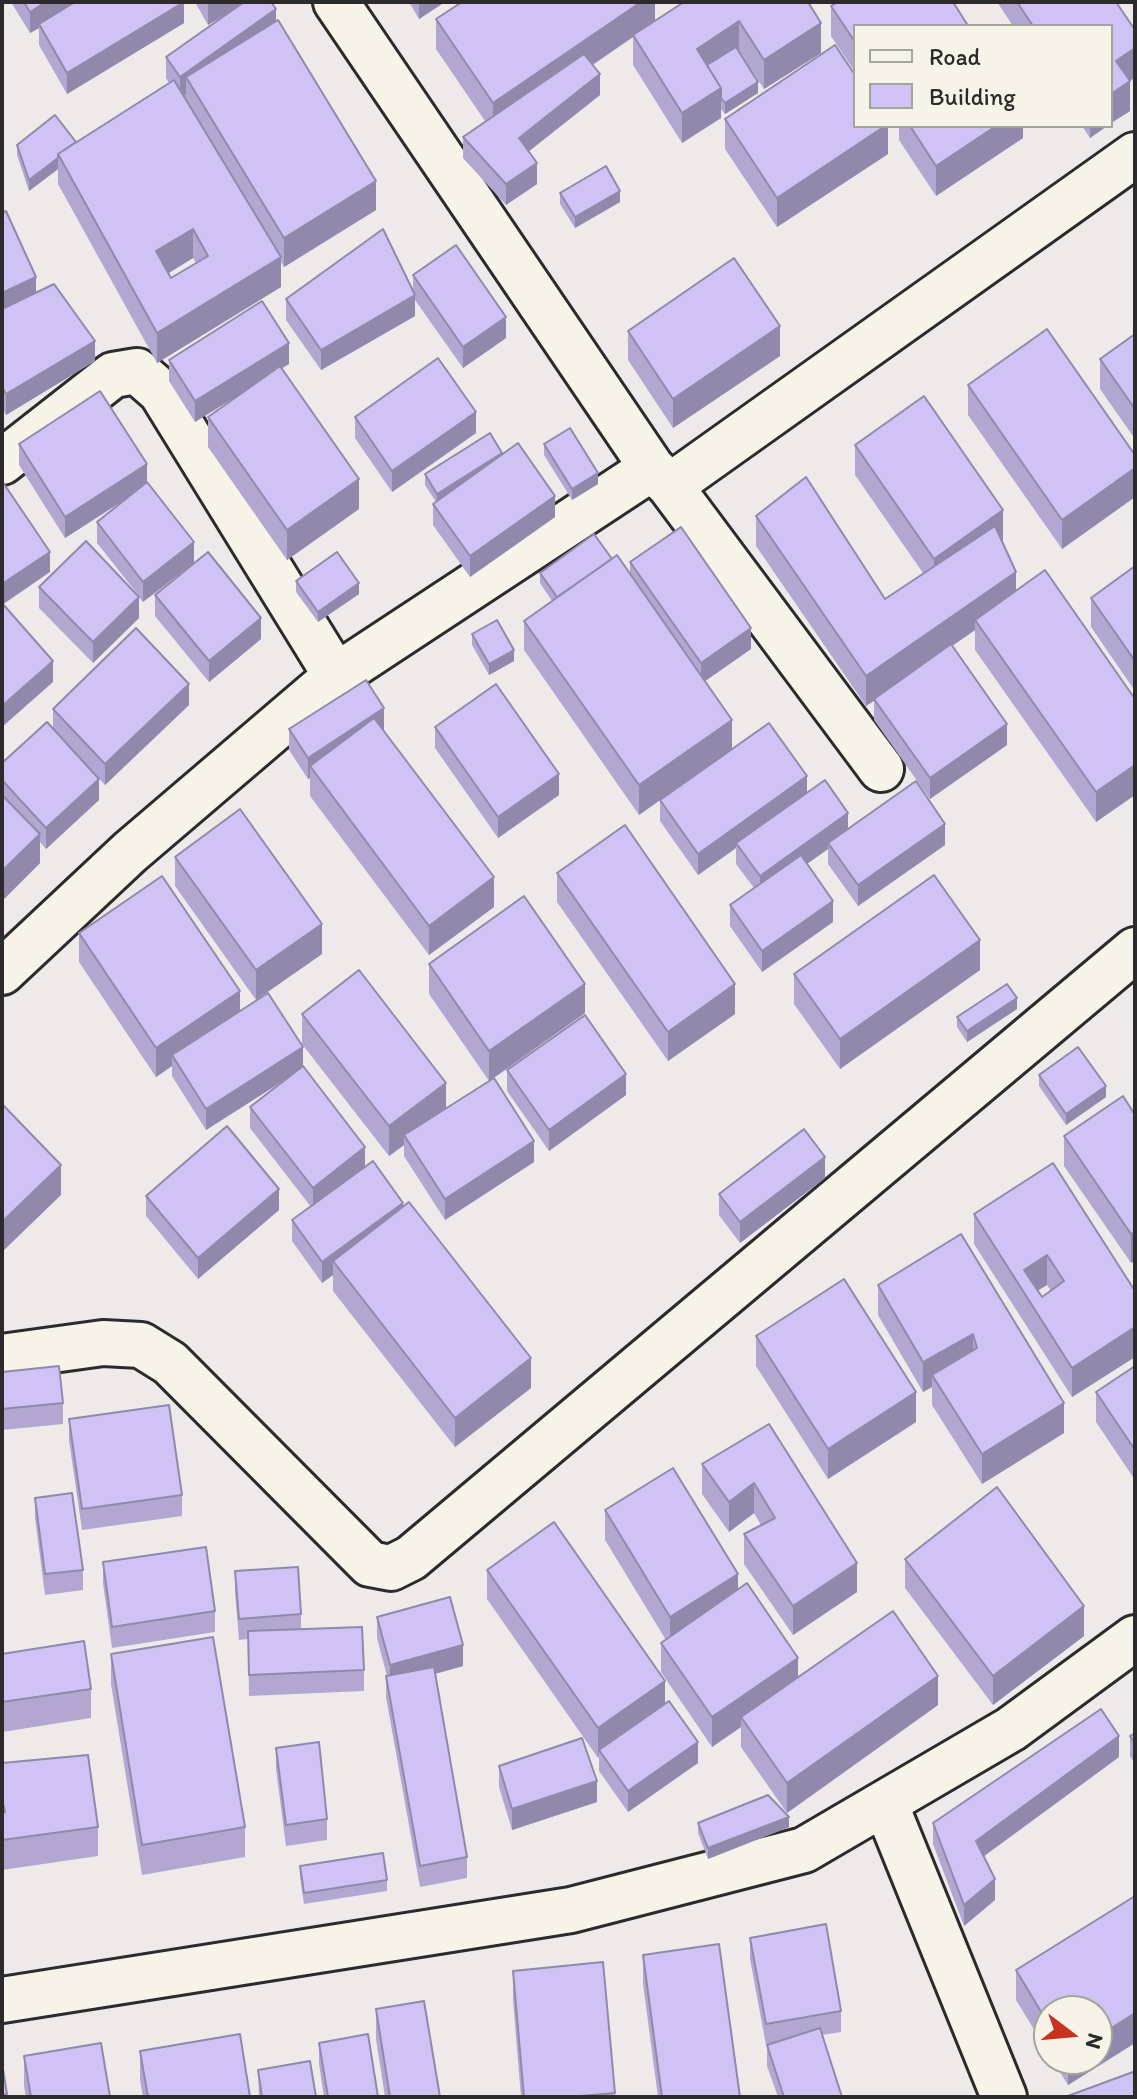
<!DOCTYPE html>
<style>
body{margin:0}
#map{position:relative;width:1137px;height:2099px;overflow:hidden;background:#efe9ea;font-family:Itim,sans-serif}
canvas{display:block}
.frame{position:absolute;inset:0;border:4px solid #2b2b2b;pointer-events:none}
.legend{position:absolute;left:853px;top:24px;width:260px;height:104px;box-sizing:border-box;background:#f7f3e8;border:2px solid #a5a39c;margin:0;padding:10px 14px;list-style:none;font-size:24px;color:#2b2b2b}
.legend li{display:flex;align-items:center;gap:16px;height:40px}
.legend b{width:40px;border:2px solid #a5a39c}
.north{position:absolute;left:1033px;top:1995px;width:80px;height:80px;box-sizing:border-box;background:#f7f3e8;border:2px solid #a5a39c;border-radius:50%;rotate:106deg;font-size:22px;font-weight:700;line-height:32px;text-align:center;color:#2b2b2b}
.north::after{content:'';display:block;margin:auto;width:28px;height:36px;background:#c8321e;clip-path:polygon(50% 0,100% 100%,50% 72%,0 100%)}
</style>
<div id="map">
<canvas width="1137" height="2099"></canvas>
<div class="frame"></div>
<ul class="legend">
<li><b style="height:10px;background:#f7f3e8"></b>Road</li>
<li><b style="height:22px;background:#d0c2f4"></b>Building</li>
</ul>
<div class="north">N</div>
</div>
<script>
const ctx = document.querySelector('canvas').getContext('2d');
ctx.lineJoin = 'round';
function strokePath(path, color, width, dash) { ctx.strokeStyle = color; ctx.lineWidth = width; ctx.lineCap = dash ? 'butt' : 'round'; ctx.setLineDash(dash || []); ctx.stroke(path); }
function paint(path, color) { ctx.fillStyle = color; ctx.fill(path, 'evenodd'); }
const minor = new Path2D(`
 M336,2l316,466 18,18 211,283
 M2,462l111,-87 24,-4 24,21 175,284
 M670,486l465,-331
 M2,972l128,-120 206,-176 316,-208
 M2,1357l101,-14 38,2 29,18 200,201 21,4 20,-10 724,-608
 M885,1803l119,294
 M2,2000l569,-90 233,-60 207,-121 124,-91`);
strokePath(minor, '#2b2b2b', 50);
strokePath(minor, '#f7f3e8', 44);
paint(new Path2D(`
 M11,2h173v21l-117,71 -28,-49v-17l-9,5z
 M195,2h76l5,19 100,189 -92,57 -3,-5v25l-124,76 -99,-179v-15l-29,22 -12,-36v-10l59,-3 93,-59 -3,-5v-21l69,-48 -27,16zM193,258l3,5 -25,15 -3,-5z
 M409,2h36l-26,17z
 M655,2v19l153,-19 13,51 -57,36 -25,-38 19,42 -33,21 -4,-5v9l-39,25 -49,-78v-28l-40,28 7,30 -72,57 9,32 -31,21 -43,-47v-21l22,-16 -49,-72v-30z
 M997,2h119l19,28v47l-5,4v30l-19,12v-97h-98z
 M831,6l136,20h-112v46l-24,-36z
 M725,119l163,7v28l-111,73 -52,-78z
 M899,126h124v12l-87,58 -37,-56z
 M1082,126h25l-17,12z
 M560,193l60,9 -45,26 -15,-24z
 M2,213l34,80 59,68 -89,54 -4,-7z
 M413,275l93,63 -43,30 -48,-68v16l-94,54 -35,-50v-21l127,-9z
 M628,331l152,25 -107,72 -45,-68z
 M1135,334v105l-35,-50v-30z
 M169,360l120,4 -8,4 78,141 -72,51 -79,-113v-30l36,-26 -49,31 -26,-41z
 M968,385l167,70v42l-73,52 -94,-134z
 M355,417l121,16 -84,59 -37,-54z
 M19,444l128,20 -4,138 -4,-5v21l-46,45 -54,-55v-21l100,9 -42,-53v-21l29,-23 -61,39 -46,-73z
 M544,444l54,40 -26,16 -28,-45z
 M855,445l148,95 -1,1 14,50 119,108v96l-39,27 -121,-172v-20l-23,16 55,99 -77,54 -56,-79v-19l-8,5 -110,-160v-30l129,83 38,-26 -68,-98z
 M502,455l53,62 -85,60 -37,-52v-21l3,-2 -11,-17v-11z
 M612,559l18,16v-13l121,87 -46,32 27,68 75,44 41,36 97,16 -87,61 -30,-42v-15l-21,15 26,58 -71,50 -32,-46v-21l24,-17 -18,-24v-16l-38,27 -38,-54v-21l-21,15 -115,-165v-29l28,-20 -12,-18v-10z
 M1135,566v125l-44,-64v-29z
 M296,581l63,13 -41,28 -22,-30z
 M155,595l106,44 -52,43 -54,-66z
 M472,634l42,27 -25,14 -17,-30z
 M189,705l-84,80 -34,-36 28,51 -53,49 -6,-7v21l-38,38v-138l51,-34v-20z
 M435,727l124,68 -61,43 -63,-90z
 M289,729h95l-1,1 111,177 -65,48 -119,-159v-18l-2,1 -19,-29z
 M175,857l147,97 -66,46 -81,-114z
 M557,873l178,141 -67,47 -111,-159z
 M79,933l161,78 63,55 62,101 38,40 128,181 -76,59 -122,-156v-16l-11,8 -30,-42v-21l19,-13 -61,-79v-21l38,-29 -82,52 -34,-54v-10l-16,11 -77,-115z
 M429,964l156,49 -91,65 40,84 -89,58 -41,-64v-11l-15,11 -87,-112v-30l144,95 43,-28 -60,-87z
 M980,970l-140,99 -46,-65v-30z
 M1017,1009l-50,33 -10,-15v-10z
 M507,1070l119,25 -77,56 -42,-60z
 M1039,1075l67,22 -40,28 -27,-39z
 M1135,1115l-4,148 -67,-97v-30z
 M825,1178l-85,65 -21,-28v-21z
 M146,1196l133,14 -81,69 -52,-63z
 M974,1214l161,77v66l-63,40 -98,-153zM1047,1285l4,6 -9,6 -5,-6z
 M961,1234l103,199 -82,51 -50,-79v-18l-9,5 -45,-77v-30z
 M756,1336l160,86 -88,57 -72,-113z
 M1135,1366v114l-39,-58v-30z
 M2,1372l61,31v21l-61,6z
 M69,1419l113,76v21l-100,14 -13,-90z
 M769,1424l88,168 -64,43 -49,-71v-30l17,-9 -7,-12 -25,19 -27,-38v-30z
 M35,1498l48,72v20l-38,5 -10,-77z
 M605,1510l133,80 60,87 140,28 -151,108 -46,-66v-20l-29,20 -51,-75v-29l5,-3 -61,-100z
 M905,1559l179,77 -91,69 -88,-117z
 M103,1562l112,49v21l-103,16 -9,-65z
 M487,1570l178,133 33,60 -70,49 -29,-41v-14l-1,1 -111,-159z
 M235,1571l66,43v15l63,41v21l-115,5 -1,-57 -9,1 -4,-48z
 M377,1617l86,49 -28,8 32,183v21l-47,9 -34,-190v-21h1l-10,-38z
 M2,1654l89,35v29l-89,14z
 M111,1654l134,173v30l-103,18 -31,-191z
 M1135,1733v31l-5,-8v-20z
 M276,1748l51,71v21l-41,6 -10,-77z
 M1119,1757l-135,99 11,44 -31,26 -31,-82v-21z
 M2,1763l96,64v29l-96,14z
 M499,1766l98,36 -85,28 -13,-43z
 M698,1823l91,4 -81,32 -10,-26z
 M300,1866l87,14v11l-83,13 -4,-28z
 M1135,1896v147l-67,42 -16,-26h45l-48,-48v43l-33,-54v-30z
 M750,1938l91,73v21l-19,3 20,62h-64l-11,-31v-21l7,-2 -8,2 -16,-86z
 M643,1955l97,142h-82l-15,-113z
 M603,1962l12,135h-94l-8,-97v-29z
 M376,2009l64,88h-55l-9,-58z
 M319,2043l59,54h-54l-5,-33z
 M140,2051l110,46h-107l-3,-17z
 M24,2056l86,41h-84l-2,-11z
 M258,2070l58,27h-57z`), '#b3a7d2');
paint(new Path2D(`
 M46,2h34l-41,22v4l-9,5v-21z
 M184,2v21l-117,71v-21z
 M211,2h35l-38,23v-21z
 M419,2h26l-26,17z
 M641,2h14v20l-162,110v-29z
 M276,9v21l-90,47v17l-6,4v-21z
 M739,21v30l-33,22 -9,-24z
 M821,23v30l-57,36v-29z
 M1135,48v29l-5,4v30l-19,12v-29l5,-33z
 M600,74v21l-81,64v-21z
 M758,82v11l-33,21v-11z
 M721,88v30l-39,25v-30z
 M885,126h3v28l-111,73v-29z
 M996,126h27v12l-87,58v-30z
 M1090,126h17l-17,12z
 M58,158v11l-29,22v-11z
 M537,163v21l-31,21v-21z
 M376,181v29l-92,57v-29z
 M620,191v11l-45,26v-11z
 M193,229v29l-37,23v-30z
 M281,257v30l-124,76v-30z
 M36,277v21l-34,16v-21z
 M415,295v21l-94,54v-20z
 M506,317v21l-43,30v-21z
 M780,326v30l-107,72v-29z
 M95,341v20l-89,54v-21z
 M289,343v21l-94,58v-21z
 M476,412v21l-84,59v-21z
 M502,453v11l-65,40v-10z
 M147,464v21l-82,53v-21z
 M1135,468v29l-73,52v-29z
 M598,473v11l-26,16v-11z
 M359,479v30l-72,51v-30z
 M555,496v21l-85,60v-21z
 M1003,510v30l-69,49v-30z
 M194,542v21l-51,39v-20z
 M50,552v20l-48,33v-21z
 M1016,572v29l-41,19v10l-109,76v-30z
 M359,583v11l-41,28v-10z
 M139,597v21l-46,45v-21z
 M261,618v21l-52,43v-21z
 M751,628v21l-50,35v-21z
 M514,650v11l-25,14v-11z
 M53,661v21l-51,45v-21z
 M189,684v21l-84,80v-21z
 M384,708v21l-68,45 -6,-8v12l-2,1v-21z
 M732,720v29l-93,66v-30z
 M1007,724v21l-77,54v-21z
 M1135,765v30l-39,27v-30z
 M559,774v21l-61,43v-21z
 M807,776v21l-71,46v5l-38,27v-21z
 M99,779v21l-53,49v-21z
 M848,813v21l-20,9v6l-68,48v-21z
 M945,824v21l-87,61v-21z
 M40,834v29l-38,38v-30z
 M494,877v30l-65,48v-29z
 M833,901v21l-71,50v-21z
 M322,924v30l-66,46v-30z
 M980,940v30l-140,99v-30z
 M585,984v29l-96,68v-30z
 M735,984v30l-67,47v-29z
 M240,991v29l-68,35v11l-16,11v-29z
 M1017,998v11l-50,33v-11z
 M303,1047v21l-97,62v-21z
 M626,1074v21l-77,56v-21z
 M446,1083v29l-42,23v10l-15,11v-30z
 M1106,1086v11l-40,28v-11z
 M534,1141v21l-89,58v-21z
 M365,1147v21l-52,41v-21z
 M825,1157v21l-85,65v-21z
 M61,1165v30l-59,57v-30z
 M279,1189v21l-81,69v-21z
 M403,1203v20l-70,38v14l-11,8v-21z
 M1135,1232v29l-4,2v-29z
 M1047,1255v30l-20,12 -3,-27z
 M1135,1327v30l-63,40v-29z
 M973,1334v29l-41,12v12l-9,5v-30z
 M531,1358v30l-76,59v-29z
 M916,1392v30l-88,57v-30z
 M1064,1403v30l-82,51v-30z
 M754,1483v30l-25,19v-30z
 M857,1563v29l-64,43v-29z
 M738,1574v30l-68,42v-29z
 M1084,1606v30l-91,69v-29z
 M463,1645v21l-73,20v-21z
 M798,1658v30l-57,29v10l-29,20v-30z
 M938,1676v29l-151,108v-30z
 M665,1681v29l-66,40 -1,8v-30z
 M1119,1736v21l-143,105v-21z
 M698,1742v21l-70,49v-21z
 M597,1781v21l-85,28v-21z
 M789,1817v10l-81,32v-11z
 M995,1879v21l-31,26v-21z
 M1135,2013v30l-67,42v-26h29v-22z`), '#9288ab');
const building = new Path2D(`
 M24,2h22l-16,10z
 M75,2h109l-117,71 -28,-49z
 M244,2h27l5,7 -96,68 -14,-20z
 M462,2h179l-148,101 -57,-84z
 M684,2h124l13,21 -57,37 -25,-39 -42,28 24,39 -39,25 -49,-78z
 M838,2h115l14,22 -2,2h-110v16l-24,-36z
 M1017,2h99l19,28v18l-19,13 14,20 -19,13v-68h-78z
 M278,20l98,161 -92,57 -98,-161z
 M835,45l20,30v51h30l-108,72 -52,-79z
 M736,47l22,35 -33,21 -4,-5v-10l-14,-23z
 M584,54l16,20 -81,64 18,25 -31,21 -43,-47z
 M174,80l107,177 -124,76 -99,-179zM193,229l15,27 -37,22 -15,-27z
 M55,115l21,27 -18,12v4l-29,22 -12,-35z
 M910,126h86l-60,40z
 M606,166l14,25 -45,26 -15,-24z
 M6,211l30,66 -34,16v-80z
 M383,229l32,66 -94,55 -35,-51z
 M456,245l50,72 -43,30 -50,-72z
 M734,258l46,68 -107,73 -45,-68z
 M54,284l41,57 -89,53 -4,-7v-78z
 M262,301l27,42 -94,58 -26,-41z
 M1047,329l88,126v13l-73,52 -94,-135z
 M1135,334v75l-35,-50z
 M438,358l38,54 -84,59 -37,-54z
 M280,366l79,113 -72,51 -79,-113z
 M100,391l47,73 -82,53 -46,-73z
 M924,396l79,114 -69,49 -79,-114z
 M570,428l28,45 -26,16 -28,-45z
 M490,433l12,20 -65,41 -12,-20z
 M518,443l37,53 -85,60 -37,-52z
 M806,477l79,122 110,-73 21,46 -150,104 -110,-160z
 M2,481l48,71 -48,32z
 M147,482l47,60 -51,40 -46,-60z
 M681,527l70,101 -50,35 -71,-101z
 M594,534l18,25 -55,38 -17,-24z
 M86,541l53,56 -46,45 -54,-55z
 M208,552l53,66 -52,43 -54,-66z
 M337,552l22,31 -41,29 -22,-31z
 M617,555l115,165 -93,65 -115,-164z
 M1135,566v95l-44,-63z
 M1045,570l90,129v66l-39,27 -121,-172z
 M2,603l51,58 -51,45z
 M497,620l17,30 -25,14 -17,-30z
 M136,628l53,56 -84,80 -52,-55z
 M951,644l56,80 -77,54 -56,-79z
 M366,680l18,28 -76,50 -19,-29z
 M496,684l63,90 -61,43 -63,-90z
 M374,718l120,159 -65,49 -119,-160z
 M47,722l52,57 -53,49 -44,-48v-17z
 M769,723l38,53 -109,78 -38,-54z
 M825,780l23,33 -88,63 -24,-33z
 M916,781l29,43 -87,61 -30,-42z
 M2,795l38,39 -38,37z
 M240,809l82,115 -66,46 -81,-113z
 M625,825l110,159 -67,48 -111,-159z
 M801,855l32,46 -71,50 -32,-46z
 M934,875l46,65 -140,99 -46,-65z
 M162,876l78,115 -84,57 -77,-115z
 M524,896l61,88 -96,67 -60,-87z
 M359,970l87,113 -57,43 -87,-112z
 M1007,984l10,14 -50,33 -10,-14z
 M268,993l35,54 -97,62 -34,-54z
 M585,1015l41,59 -77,56 -42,-60z
 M1078,1047l28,39 -40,28 -27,-39z
 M303,1066l62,81 -52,41 -63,-81z
 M494,1078l40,63 -89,58 -41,-64z
 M1123,1096l12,19v117l-4,2 -67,-98z
 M2,1104l59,61 -59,57z
 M227,1126l52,63 -81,69 -52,-62z
 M804,1129l21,28 -85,65 -21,-28z
 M373,1161l30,42 -81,59 -30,-42z
 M1053,1163l82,128v36l-63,41 -98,-154zM1047,1255l17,26 -22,16 -18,-27z
 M409,1202l122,156 -76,60 -122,-157z
 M961,1234l103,169 -82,51 -50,-79 45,-27 -4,-14 -50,28 -45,-77z
 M844,1279l72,113 -88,57 -72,-113z
 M59,1366l4,37 -61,6v-37z
 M1135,1366v84l-39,-58z
 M169,1405l13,90 -100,14 -13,-90z
 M769,1424l88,139 -64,43 -49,-72 31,-16 -21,-35 -25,19 -27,-38z
 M673,1468l65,106 -68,43 -65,-107z
 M997,1487l87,119 -91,70 -88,-117z
 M72,1493l11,77 -38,4 -10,-76z
 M554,1522l111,159 -67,47 -111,-158z
 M206,1547l9,64 -103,16 -9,-65z
 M298,1567l3,47 -62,5 -4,-48z
 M747,1583l51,75 -86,59 -51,-74z
 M450,1597l13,48 -73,20 -13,-48z
 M893,1611l45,65 -151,107 -46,-66z
 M362,1627l2,43 -115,5 -1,-44z
 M213,1637l32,190 -103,18 -31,-191z
 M84,1641l7,48 -89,13v-48z
 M434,1667l33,190 -47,9 -34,-190z
 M669,1701l29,41 -70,49 -29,-41z
 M1101,1709l18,27 -143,105 19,38 -31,26 -31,-82z
 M1135,1733v10l-5,-7z
 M582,1738l15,43 -85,28 -13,-43z
 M319,1742l8,77 -41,6 -10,-77z
 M88,1755l10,72 -96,13v-27l3,-1 -3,-13v-36z
 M768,1795l21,22 -81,31 -10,-25z
 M383,1853l4,27 -83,13 -4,-27z
 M1135,1896v117l-38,24v-26h-48v14l-33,-55z
 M826,1924l15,87 -75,13 -16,-86z
 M719,1944l21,153h-78l-19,-142z
 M603,1962l12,131 -46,4h-45l-11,-126z
 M424,2001l16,96h-50l-14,-88z
 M820,2028l22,69h-58l-17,-52z
 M240,2034l10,63h-102l-8,-46z
 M368,2034l10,63h-50l-9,-54z
 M101,2043l9,54h-79l-7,-41z
 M310,2061l6,36h-54l-4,-27z
 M2,2063l5,31 -5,1z
 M1133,2072l2,6v19h-70z`);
paint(building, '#d0c2f4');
strokePath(building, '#9288ab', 2);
</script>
